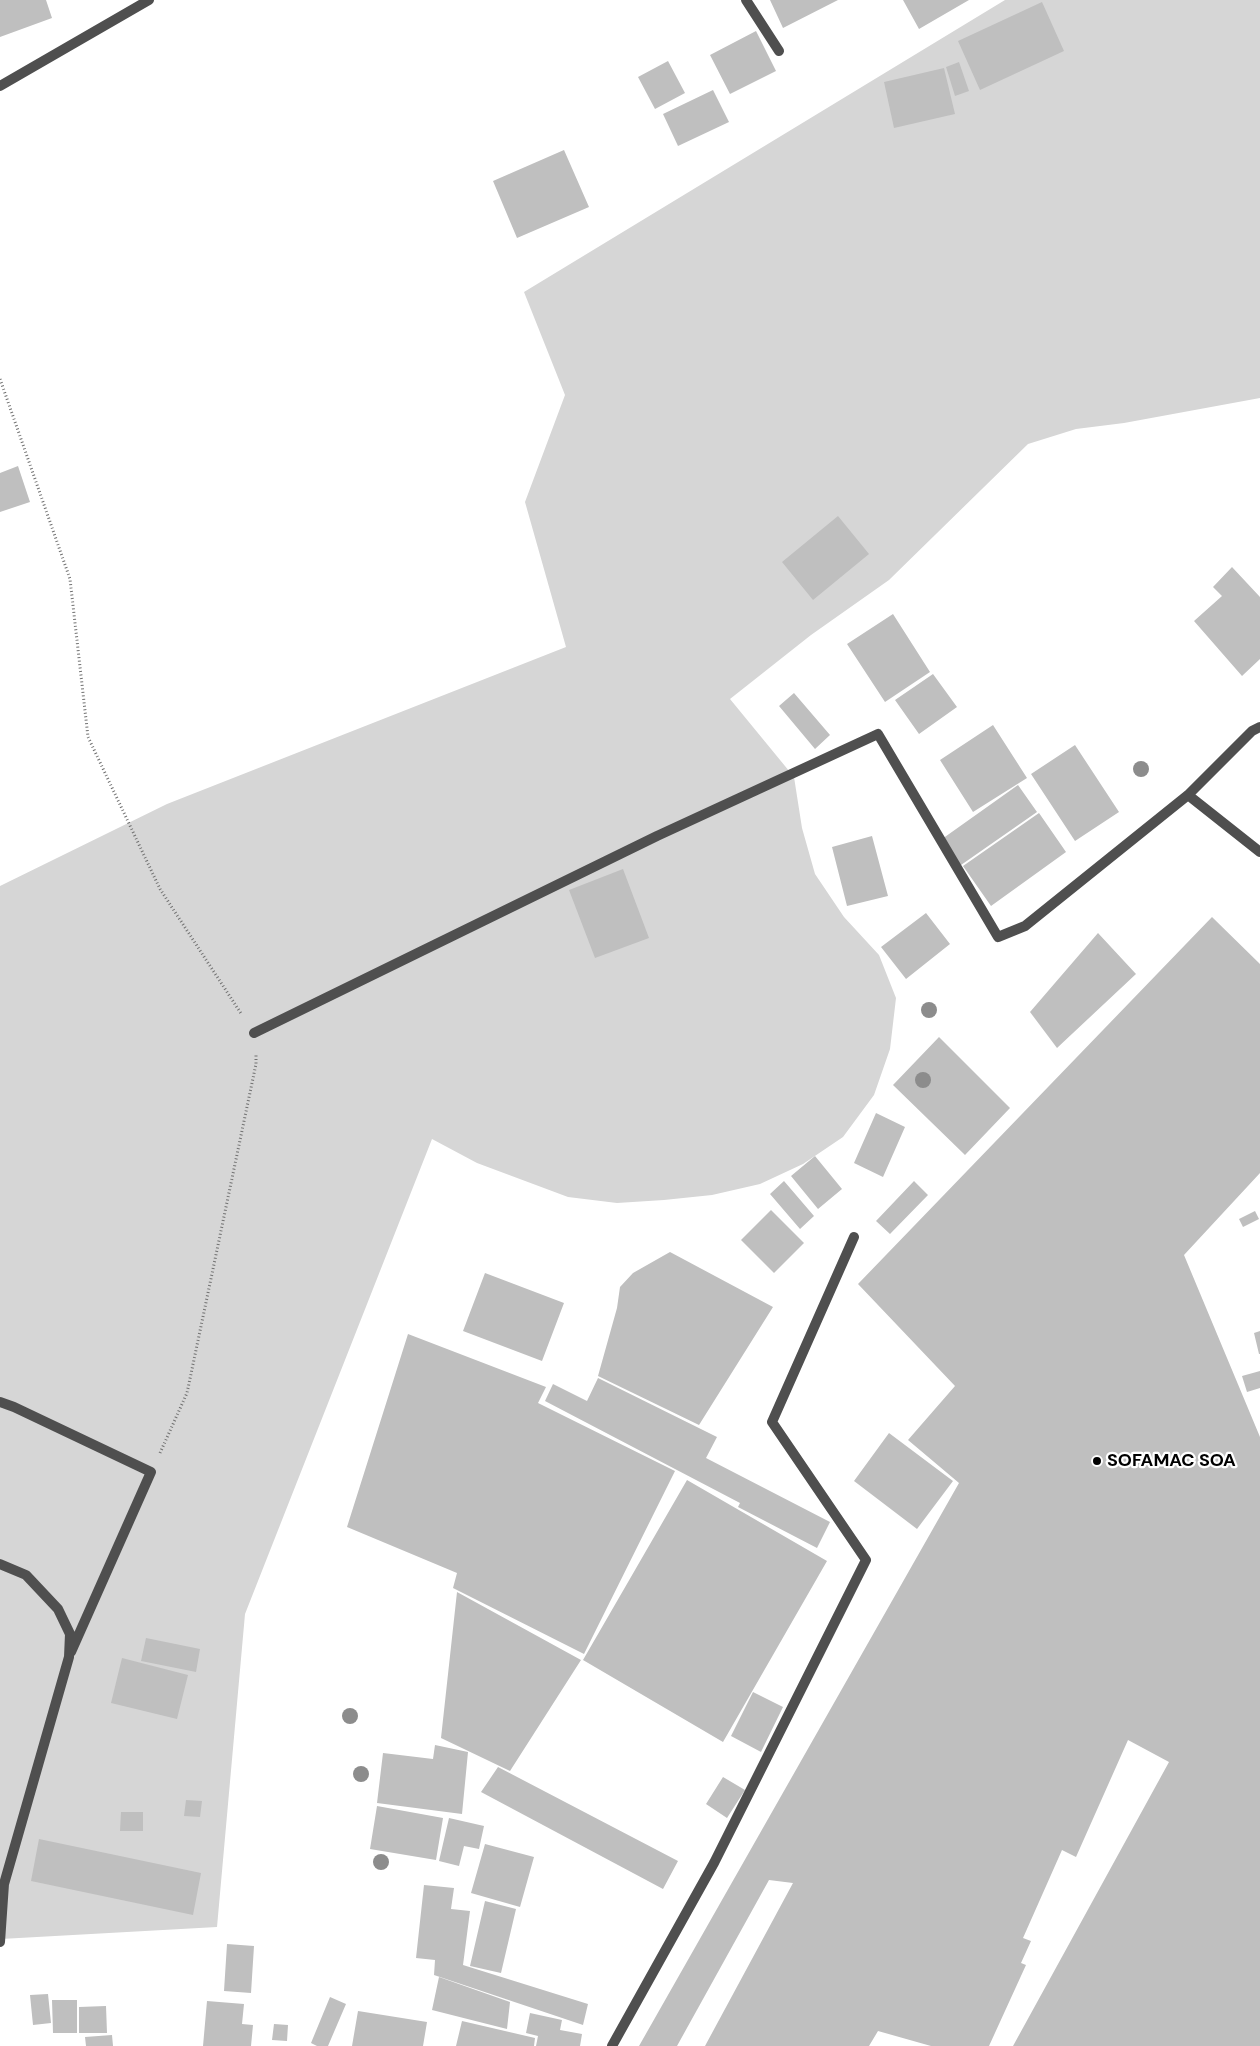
<!DOCTYPE html>
<style>
body{margin:0}
canvas{display:block;background:#fff}
</style>
<canvas width="1260" height="2046"></canvas>
<script>
const ctx = document.querySelector('canvas').getContext('2d');
ctx.lineJoin = 'round';
function paint(path, color) { ctx.fillStyle = color; ctx.fill(path, 'evenodd'); }
function strokePath(path, color, width, dash) { ctx.strokeStyle = color; ctx.lineWidth = width; ctx.lineCap = dash ? 'butt' : 'round'; ctx.setLineDash(dash || []); ctx.stroke(path); }
function label(font, color, halo, rows, align = 'center') {
  ctx.font = font + ' "DM Sans",sans-serif'; ctx.lineWidth = 4.5; ctx.setLineDash([]); ctx.textBaseline = 'middle'; ctx.strokeStyle = halo; ctx.fillStyle = color; for (const [text, x, y, turn = 0] of rows) {
    ctx.save(); ctx.translate(x, y); ctx.rotate((+turn || 0) * Math.PI / 180); ctx.textAlign = isNaN(turn) ? turn : align; if (halo) ctx.strokeText(text, 0, 0); ctx.fillText(text, 0, 0); ctx.restore();
  }
}
paint(new Path2D(`
 M1005,0h255v398l-136,25 -48,6 -48,15 -139,136 -78,55 -81,64 64,78 8,51 13,46 29,43 35,38 17,43 -6,51 -16,46 -31,42 -40,27 -43,20 -48,11 -48,5 -47,3 -49,-6 -91,-34 -45,-24 -187,475 -28,313 -216,12 -1,3v-1056l167,-82 399,-157 -41,-145 40,-107 -41,-103z`), '#d6d6d6');
paint(new Path2D(`
 M0,0h46l6,18 -52,19z
 M770,0h68l-55,28z
 M903,0h66l-50,29z
 M1042,2l22,49 -84,39 -22,-49z
 M756,31l20,40 -46,23 -20,-39z
 M668,61l17,32 -30,16 -17,-32z
 M959,62l10,29 -14,5 -9,-29z
 M944,68l11,46 -61,14 -10,-46z
 M713,90l16,32 -51,24 -15,-32z
 M564,150l25,57 -72,31 -24,-57z
 M18,466l12,36 -30,10v-39z
 M838,516l31,38 -56,46 -31,-38z
 M1232,567l28,30v62l-18,17 -48,-55 28,-25 -9,-9z
 M893,614l37,58 -45,30 -38,-58z
 M933,674l24,33 -38,27 -24,-34z
 M794,693l36,42 -15,14 -36,-43z
 M993,725l34,53 -54,34 -33,-52z
 M1075,745l44,67 -44,29 -44,-67z
 M1018,785l19,27 -76,53 -19,-26z
 M1039,813l27,39 -75,54 -28,-40z
 M872,836l16,60 -41,10 -15,-59z
 M623,869l26,69 -54,20 -26,-68z
 M926,913l24,31 -44,35 -25,-32z
 M1212,917l48,47v209l-76,82 76,182v609h-247l156,-284 -41,-22 -52,117 -14,-7 -39,88 8,3 -10,22 5,2 -37,81h-58l-53,-15 -9,15h-164l88,-163 -24,-3 -92,166h-38l320,-563 -51,-43 47,-54 -97,-102z
 M1098,933l38,41 -79,74 -27,-36z
 M939,1037l71,71 -45,47 -72,-70z
 M876,1113l29,14 -22,50 -29,-14z
 M815,1156l27,33 -24,20 -27,-33z
 M784,1181l30,35 -14,13 -30,-35z
 M914,1181l14,14 -38,39 -14,-13z
 M771,1210l33,33 -30,30 -33,-33z
 M1255,1211l4,8 -16,8 -4,-8z
 M670,1252l103,55 -74,118 -101,-49 19,-68 3,-21 13,-14z
 M485,1273l79,30 -22,58 -79,-30z
 M1260,1331v23h-1l-5,-21z
 M408,1334l138,53 -8,16 137,68 -91,183 -131,-66 4,-15 -110,-46z
 M1260,1371v17l-13,4 -5,-16z
 M598,1378l119,59 -11,21 124,64 -13,26 -79,-41 2,-4 -195,-102 8,-17 34,17z
 M889,1433l64,48 -36,48 -63,-48z
 M687,1480l140,81 -104,181 -140,-82z
 M457,1592l124,68 -71,111 -69,-33z
 M146,1638l54,11 -4,23 -55,-11z
 M122,1658l66,17 -11,44 -66,-16z
 M753,1692l30,15 -22,45 -30,-16z
 M435,1745l33,7 -6,62 -85,-11 6,-50 50,6z
 M498,1767l180,94 -15,28 -182,-97z
 M723,1777l22,13 -18,28 -21,-14z
 M186,1800l16,1 -2,16 -16,-1z
 M377,1806l66,12 -7,42 -66,-11z
 M121,1812h22v19h-23z
 M449,1818l35,8 -5,23 -15,-3 -5,20 -20,-5z
 M39,1839l162,34 -8,42 -162,-34z
 M485,1844l49,13 -14,50 -49,-14z
 M424,1885l30,3 -3,21 19,2 -7,54 125,39 -5,21 -149,-50 1,-15 -19,-2z
 M485,1901l31,8 -15,64 -31,-7z
 M227,1944l27,2 -3,47 -27,-2z
 M439,1977l71,25 -3,27 -75,-19z
 M48,1994l3,29 -18,2 -3,-30z
 M330,1997l16,7 -18,42h-11l-6,-3z
 M52,2000h25v33h-24z
 M207,2001l37,3 -2,20 11,1 -2,21h-48z
 M106,2006l1,27h-28v-26z
 M358,2011l69,11 -4,24h-71z
 M530,2013l32,7 -2,10 22,4 -2,12h-44l2,-10 -12,-3z
 M462,2021l73,17 -1,8h-78z
 M274,2024l14,1 -1,16 -15,-1z
 M112,2035l1,11h-27l-1,-9z`), '#bfbfbf');
strokePath(new Path2D(`
 M0,379l70,200 18,158 72,152 82,126
 M160,1453l27,-60 69,-329v-9`), '#717171', 3, [1, 2.5]);
strokePath(new Path2D(`
 M612,2046l102,-183 152,-303 -94,-138 82,-185`), '#4f4f4f', 10);
strokePath(new Path2D(`
 M746,0l33,51
 M0,86l149,-86
 M1188,795l72,57
 M254,1033l403,-197 221,-102 120,203 27,-11 163,-131 64,-64 8,-4
 M0,1402l14,5 137,65 -80,180
 M0,1564l26,11 32,34 12,25 -1,23 -65,227 -4,58`), '#4f4f4f', 10);
ctx.fillStyle = '#8c8c8c';
for (const [x, y] of [
 [1141,769],
 [929,1010],
 [923,1080],
 [350,1716],
 [361,1774],
 [381,1862]
]) { ctx.beginPath(); ctx.arc(x, y, 8, 0, 2 * Math.PI); ctx.fill(); }
for (const [x, y, r, color] of [
 [1097,1461,5,"#000"]
]) { const dot = new Path2D(); dot.arc(x, y, r, 0, 2 * Math.PI); ctx.fillStyle = color; ctx.fill(dot); strokePath(dot, '#fff', 2); }
label('bold 18px', '#000', '#fff', [
 ["SOFAMAC SOA",1107,1461]
], 'left');
</script>
